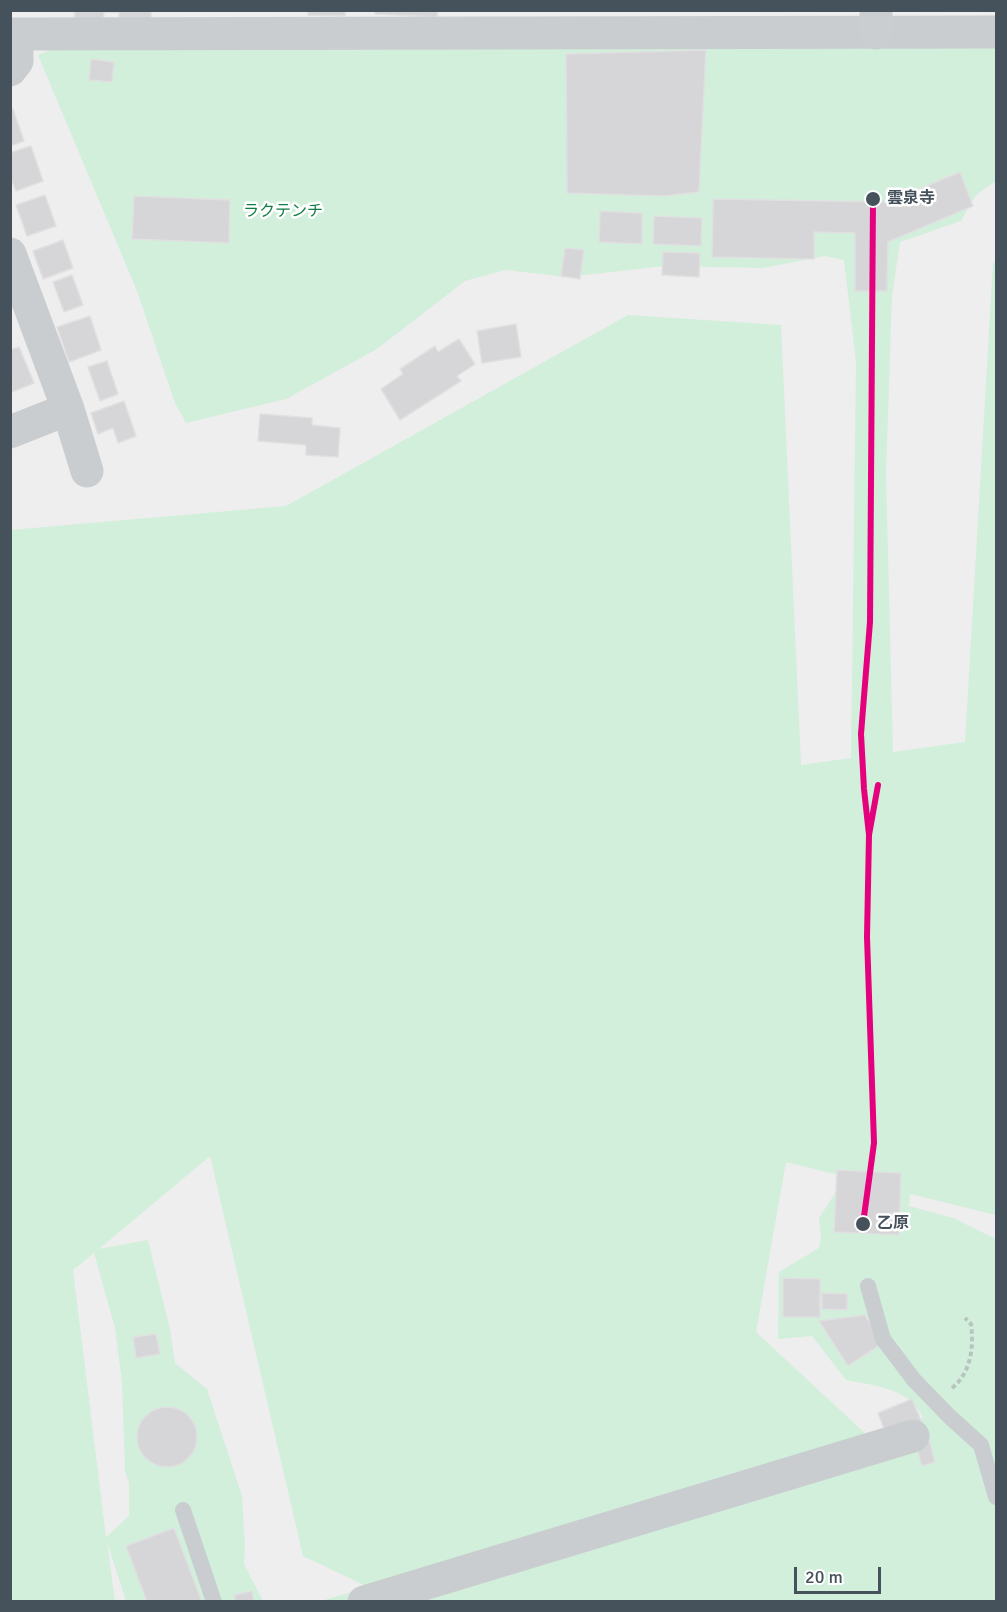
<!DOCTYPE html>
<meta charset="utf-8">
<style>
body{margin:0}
#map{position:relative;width:1007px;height:1612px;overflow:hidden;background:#efeeee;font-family:Signika,sans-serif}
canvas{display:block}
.frame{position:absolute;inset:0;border:12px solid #45515b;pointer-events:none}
.scale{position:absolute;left:794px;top:1567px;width:87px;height:27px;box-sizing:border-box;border:3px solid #45515b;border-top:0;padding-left:8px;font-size:18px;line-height:21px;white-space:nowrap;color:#45515b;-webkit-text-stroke:4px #fff;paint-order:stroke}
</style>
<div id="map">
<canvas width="1007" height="1612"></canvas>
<div class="frame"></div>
<div class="scale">20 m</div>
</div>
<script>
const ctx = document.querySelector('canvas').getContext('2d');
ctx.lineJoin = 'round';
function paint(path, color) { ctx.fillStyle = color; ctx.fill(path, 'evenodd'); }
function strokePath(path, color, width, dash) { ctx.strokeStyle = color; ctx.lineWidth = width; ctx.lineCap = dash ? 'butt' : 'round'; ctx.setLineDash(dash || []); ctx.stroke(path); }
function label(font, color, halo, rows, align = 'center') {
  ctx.font = font + ' Signika,"Noto Sans JP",sans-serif'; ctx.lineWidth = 5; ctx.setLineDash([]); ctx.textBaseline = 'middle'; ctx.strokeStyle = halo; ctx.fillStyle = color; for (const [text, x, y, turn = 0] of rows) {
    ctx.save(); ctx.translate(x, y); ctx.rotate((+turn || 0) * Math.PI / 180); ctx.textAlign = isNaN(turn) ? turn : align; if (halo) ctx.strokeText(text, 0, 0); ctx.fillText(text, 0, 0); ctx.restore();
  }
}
paint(new Path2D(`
 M996,41v140l-20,14 -15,26 -61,21 -8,54 -6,178 7,278 72,-10 28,-479h3v952l-86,-21 -1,12 44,12 43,21v362h-675l47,-14 -65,-31 -93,-400 -111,93 49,-9 22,89 5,34 32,26 35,107 3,50 -1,18 19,37h-137l-19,-59 8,59h-104l-1,-1071 276,-24 342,-191 153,10 20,440 50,-7 5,-396 -12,-102 -19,-4 -62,12 -98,-2 -98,11 -62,-7 -40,11 -88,68 -91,50 -100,24 -11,-20 -38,-112 -99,-236 12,-5zM786,1162l56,14 -1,8 -22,34 2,19 -2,11 -40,24 -1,67 34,-3 34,44c28,5 65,9 77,38l-56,17 -111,-103zM94,1253l21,75 7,54 3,89 4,12v33l-23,21 -33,-267z`), '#d1efdb');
const building = new Path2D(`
 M75,10h76v12l-32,-1v-9h-15l-1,10 -29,-2z
 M308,10h37v6l-37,-1z
 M375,10h63l-1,7 -62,-3z
 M706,50l-7,142 -35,4 -97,-3 -1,-139z
 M91,59l23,3 -2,20 -23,-2z
 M13,109l11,32 -14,5v-36z
 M31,146l12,35 -27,10 -6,-15v-23z
 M960,172l13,34 -85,36 -1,49h-32v-58l-41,-1v27l-102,-2 1,-58 175,3z
 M45,195l11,31 -29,10 -11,-31z
 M134,196l96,4 -1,43 -97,-4z
 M600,211l42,2v31l-43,-2z
 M654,216l48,2 -1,28 -48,-2z
 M63,240l10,28 -30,11 -10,-28z
 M565,248l19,2 -4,29 -19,-3z
 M663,252l37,1 -1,24 -37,-2z
 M72,275l11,30 -19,7 -11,-30z
 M90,316l11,34 -32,12 -12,-35z
 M516,324l5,33 -39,6 -5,-32z
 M459,339l16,25 -18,12 4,5 -61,39 -19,-31 22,-15 -3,-5 35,-23 3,6z
 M19,347l15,36 -22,9 -2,-42z
 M107,361l11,33 -18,7 -12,-34z
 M124,401l12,35 -18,7 -5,-15 -15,6 -7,-21z
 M260,414l52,4v7l28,3 -2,29 -32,-2v-10l-48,-4z
 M837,1170l64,3 -2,62 -65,-3z
 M783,1278l37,1v38h-37z
 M822,1293l25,1v16l-25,-1z
 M865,1315l18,28 -35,23 -29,-45z
 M156,1334l4,20 -24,4 -3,-21z
 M912,1399l11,26 -35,14 -10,-26z
 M137 1437a30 30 0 1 1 60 0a30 30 0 1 1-60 0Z
 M928,1436l7,26 -13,4 -8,-27z
 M174,1528l28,74h-55l-21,-56z
 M252,1591l2,11h-18l-2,-7z`);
paint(building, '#d6d6d8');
strokePath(building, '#e0e0e1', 1.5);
strokePath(new Path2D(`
 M952,1388c19,-15 22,-41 19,-64l-6,-6`), '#b7c4bf', 4, [4.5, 3]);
strokePath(new Path2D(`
 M868,1286l15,53 31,41 36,37 31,28 15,52
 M183,1510l31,92`), '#cacdcf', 16);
strokePath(new Path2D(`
 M10,34l986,-2
 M10,70l7,-9v-27
 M10,254l58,155 19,62
 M10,432l58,-23
 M364,1602l549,-166`), '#cacdcf', 33);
strokePath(new Path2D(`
 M876,10v23`), '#caced0', 33);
strokePath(new Path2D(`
 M869,835l-5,-46 -3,-55 9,-112 3,-423
 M863,1224l11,-81 -7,-206 2,-102 9,-50`), '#e5007d', 6);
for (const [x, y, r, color] of [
 [873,199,8,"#45515b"],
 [863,1224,8,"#45515b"]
]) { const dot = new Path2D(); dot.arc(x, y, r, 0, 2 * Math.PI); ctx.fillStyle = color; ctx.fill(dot); strokePath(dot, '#fff', 2); }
label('bold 16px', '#45515b', '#fff', [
 ["雲泉寺",887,199],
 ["乙原",877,1224]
], 'left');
label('16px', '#137e44', '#fff', [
 ["ラクテンチ",283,212]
]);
</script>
